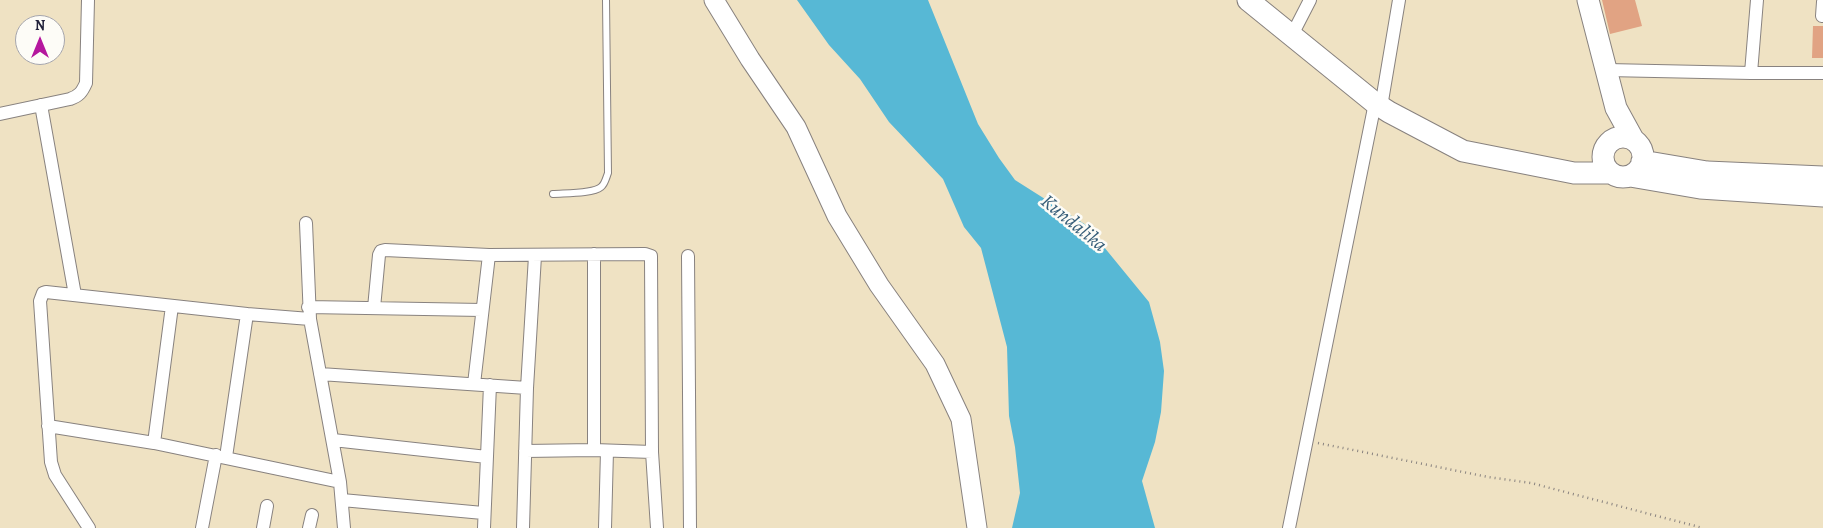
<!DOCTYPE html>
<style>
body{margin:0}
#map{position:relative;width:1823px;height:528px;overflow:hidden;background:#efe2c3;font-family:Alegreya,serif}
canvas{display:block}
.north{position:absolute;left:15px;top:15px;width:50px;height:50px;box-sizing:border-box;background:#fdfcf7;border:1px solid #a5a5ac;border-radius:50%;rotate:0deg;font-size:14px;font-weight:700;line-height:20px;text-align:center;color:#22223b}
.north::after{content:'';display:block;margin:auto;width:18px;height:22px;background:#b5179e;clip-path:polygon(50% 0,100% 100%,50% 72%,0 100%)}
</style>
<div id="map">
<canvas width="1823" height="528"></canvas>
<div class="north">N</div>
</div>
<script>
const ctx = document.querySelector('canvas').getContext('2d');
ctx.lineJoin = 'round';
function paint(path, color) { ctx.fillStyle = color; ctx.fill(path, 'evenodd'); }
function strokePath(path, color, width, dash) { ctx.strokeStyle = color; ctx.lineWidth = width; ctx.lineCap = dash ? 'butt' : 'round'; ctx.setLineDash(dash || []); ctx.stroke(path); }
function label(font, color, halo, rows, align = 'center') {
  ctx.font = font + ' Alegreya,serif'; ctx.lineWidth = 5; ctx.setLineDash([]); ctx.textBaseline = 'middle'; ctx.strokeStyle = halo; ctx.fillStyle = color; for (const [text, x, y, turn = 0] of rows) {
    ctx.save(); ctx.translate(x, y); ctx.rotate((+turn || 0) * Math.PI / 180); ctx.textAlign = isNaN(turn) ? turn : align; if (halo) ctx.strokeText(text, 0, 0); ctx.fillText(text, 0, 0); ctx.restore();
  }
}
paint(new Path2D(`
 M797,0h131l50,124 21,34 16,22 71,45 63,77 11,40 4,29 -3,41 -6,30 -13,39 13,47h-143l8,-35 -5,-46 -6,-31 -2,-69 -26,-99 -17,-21 -21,-48 -54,-57 -29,-43 -31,-34z`), '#57b8d5');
paint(new Path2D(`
 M1602,0h33l7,26 -32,8z
 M1813,26h10v32h-11z`), '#e1a383');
const lane = new Path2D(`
 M553,194c11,-1 40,0 48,-7 4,-3 5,-9 7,-14l-2,-173`);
const street = new Path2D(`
 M1757,0l-6,73h72
 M1822,16l1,-14
 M1292,35l18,-35
 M1607,70l144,3
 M41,105l34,190
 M1381,107l18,-107
 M0,114l70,-15c9,-3 12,-7 16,-16l2,-83
 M306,223l4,96 30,163 4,46
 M594,254v196
 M688,256l2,272
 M308,307l174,3
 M374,308l5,-53 2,-4 4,-1 104,5 156,-1 6,2 1,196 5,76
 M320,374l207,14
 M474,384l15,-129
 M48,426l106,17 186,39
 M333,440l154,17
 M154,443l18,-137
 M525,451l69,-1 58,2
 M226,457l21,-143
 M342,500l141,13
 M89,528l-34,-53 -4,-13 -11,-161 3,-8 3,-1 201,22 63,5
 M202,528l14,-73
 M263,528l4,-22
 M309,528l3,-13
 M484,528l6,-143
 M523,528l4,-140 8,-132
 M605,528l2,-77
 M1289,528l86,-425`);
const secondary = new Path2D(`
 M714,0l36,59 46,68 41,89 42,69 56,79 26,55 16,109`);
const primary = new Path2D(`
 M1248,0l127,103 14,9 74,39 111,22h37
 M1588,0l28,108 17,31
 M1603 157a20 20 0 1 1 40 0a20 20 0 1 1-40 0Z
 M1642,161l65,11 116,5
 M1630,176l70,12 123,8`);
strokePath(lane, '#88827f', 8);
strokePath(street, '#88827f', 14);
strokePath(secondary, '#88827f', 21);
strokePath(primary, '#88827f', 23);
strokePath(new Path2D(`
 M1318,443l170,34 43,6 172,45`), '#88827f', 2.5, [1, 4]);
strokePath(lane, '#fff', 6);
strokePath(street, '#fff', 12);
strokePath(secondary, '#fff', 19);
strokePath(primary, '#fff', 21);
label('italic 20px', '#375e79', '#fdfcf7', [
 ["Kundalika",1073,224,39]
]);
</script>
